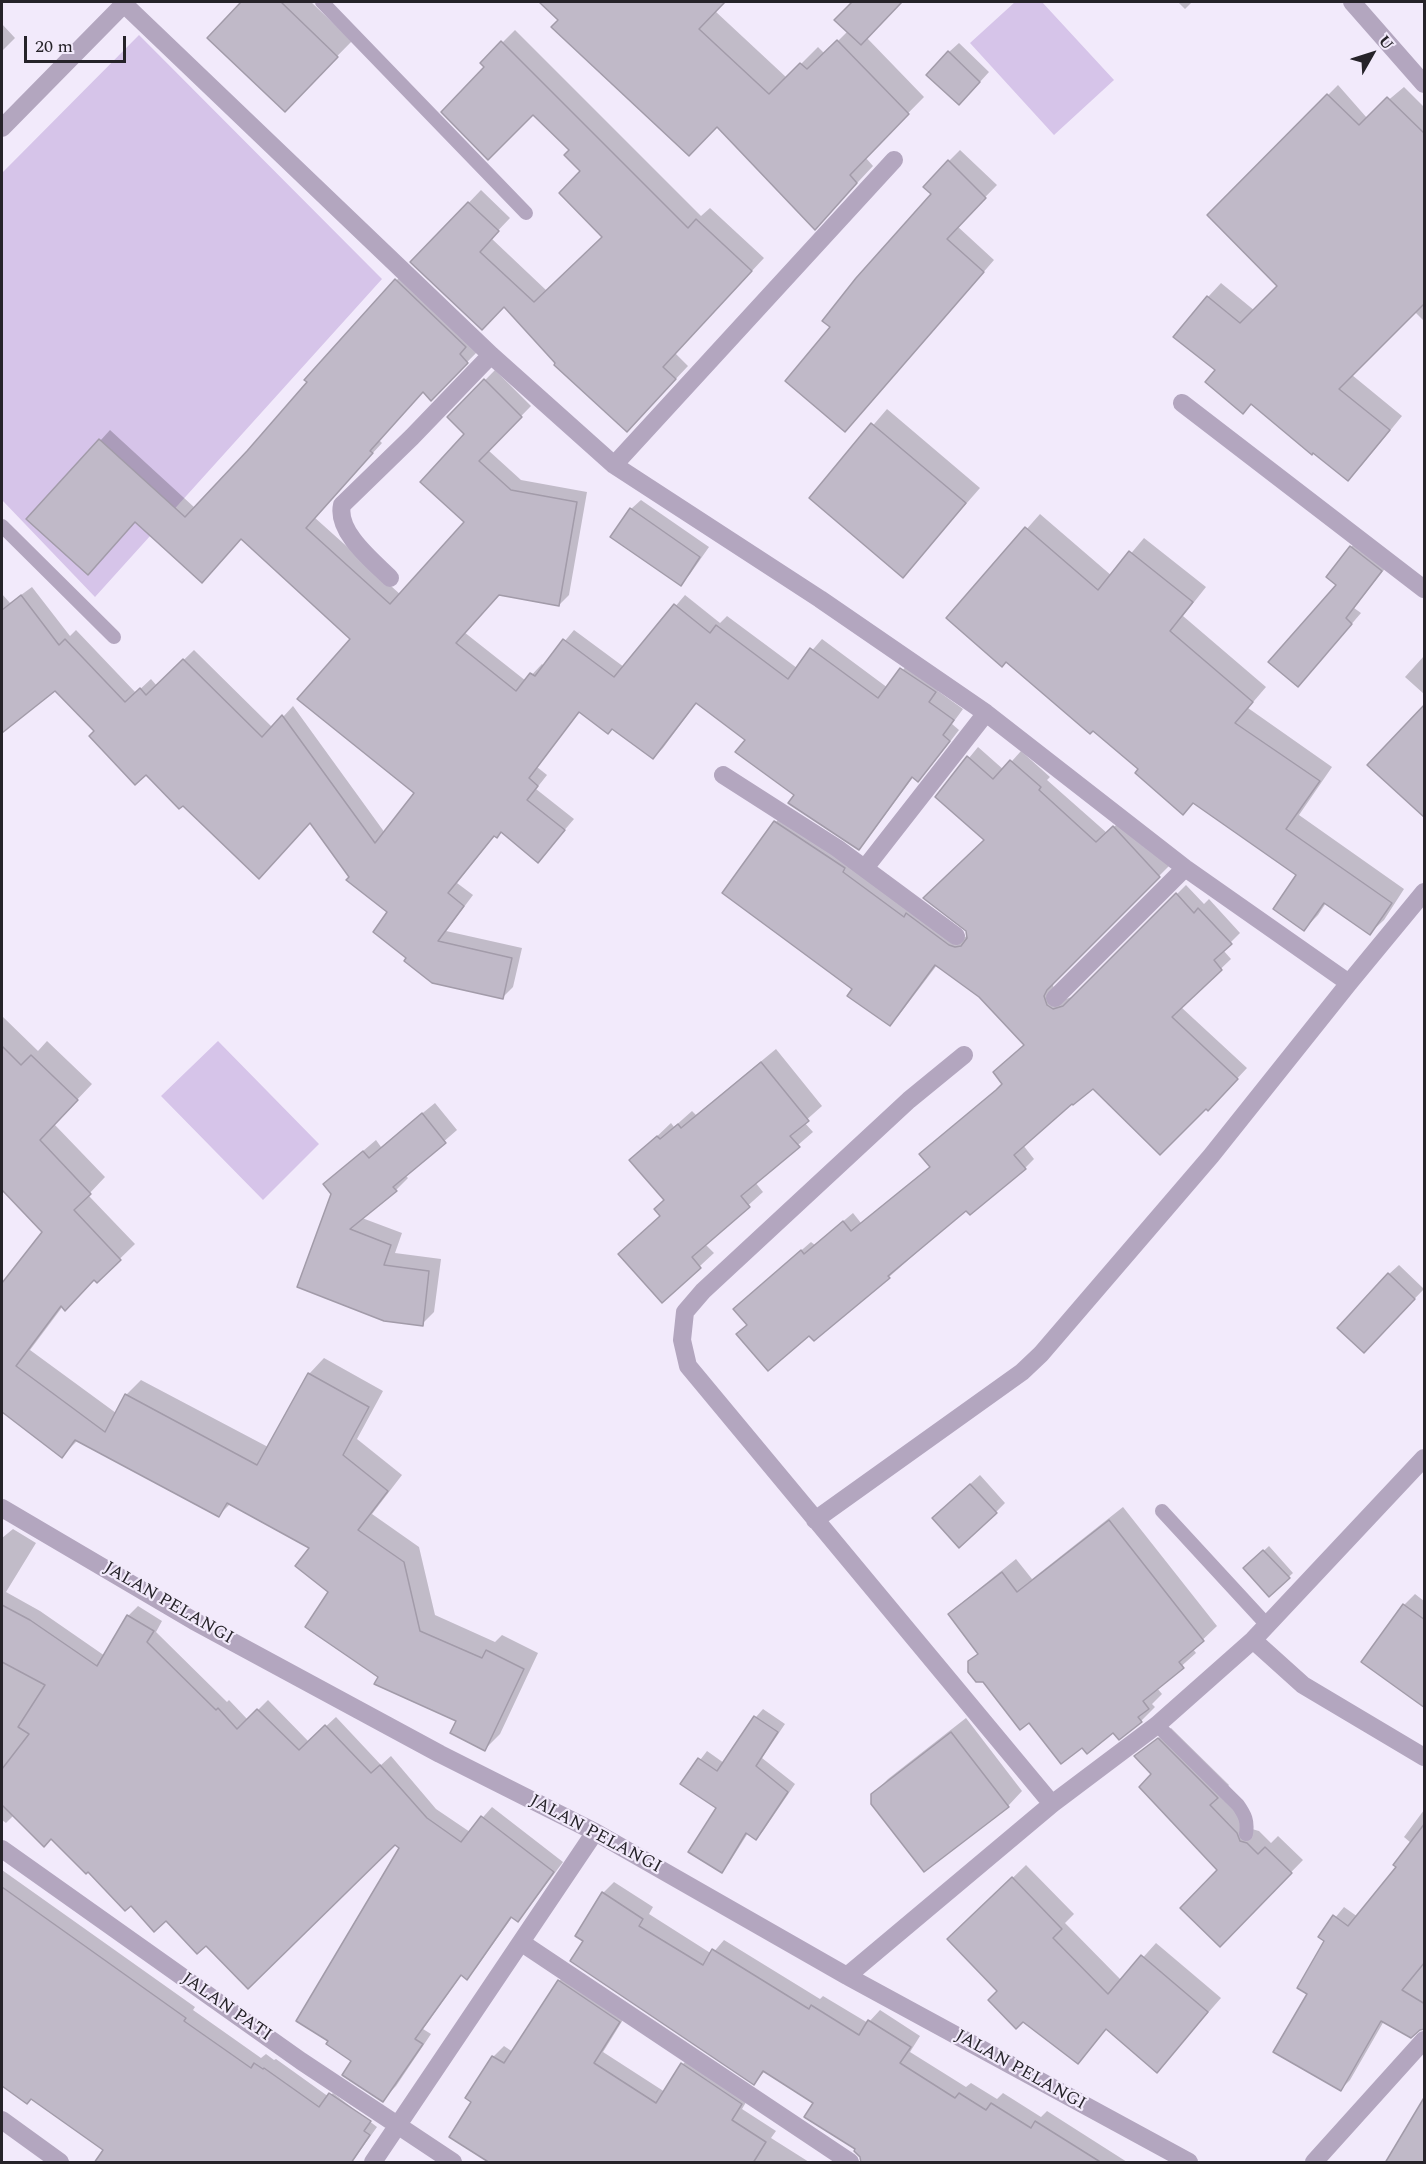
<!DOCTYPE html>
<style>
body{margin:0}
#map{position:relative;width:1426px;height:2164px;overflow:hidden;background:#f2eafb;font-family:Spectral,serif}
canvas{display:block}
.frame{position:absolute;inset:0;border:3px solid #262329;pointer-events:none}
.north{position:absolute;left:1342px;top:24px;width:60px;height:60px;-webkit-text-stroke:4px #f2eafb;paint-order:stroke;rotate:51deg;font-size:16px;font-weight:700;line-height:24px;text-align:center;color:#262329}
.north::after{content:'';display:block;margin:auto;width:21px;height:27px;background:#262329;clip-path:polygon(50% 0,100% 100%,50% 72%,0 100%)}
.scale{position:absolute;left:24px;top:36px;width:102px;height:27px;box-sizing:border-box;border:3px solid #262329;border-top:0;padding-left:8px;font-size:18px;line-height:21px;white-space:nowrap;color:#262329;-webkit-text-stroke:4px #f2eafb;paint-order:stroke}
</style>
<div id="map">
<canvas width="1426" height="2164"></canvas>
<div class="frame"></div>
<div class="north">U</div>
<div class="scale">20 m</div>
</div>
<script>
const ctx = document.querySelector('canvas').getContext('2d');
ctx.lineJoin = 'round';
function paint(path, color) { ctx.fillStyle = color; ctx.fill(path, 'evenodd'); }
function strokePath(path, color, width, dash) { ctx.strokeStyle = color; ctx.lineWidth = width; ctx.lineCap = dash ? 'butt' : 'round'; ctx.setLineDash(dash || []); ctx.stroke(path); }
function label(font, color, halo, rows, align = 'center') {
  ctx.font = font + ' Spectral,serif'; ctx.lineWidth = 4.5; ctx.setLineDash([]); ctx.textBaseline = 'middle'; ctx.strokeStyle = halo; ctx.fillStyle = color; for (const [text, x, y, turn = 0] of rows) {
    ctx.save(); ctx.translate(x, y); ctx.rotate((+turn || 0) * Math.PI / 180); ctx.textAlign = isNaN(turn) ? turn : align; if (halo) ctx.strokeText(text, 0, 0); ctx.fillText(text, 0, 0); ctx.restore();
  }
}
paint(new Path2D(`
 M1015,2h27l72,78 -60,55 -84,-92z
 M139,35l243,244 -287,318 -93,-97v-327z
 M218,1041l101,103 -56,56 -102,-104z`), '#d6c4e9');
paint(new Path2D(`
 M243,2h68l41,39 -53,54 -90,-58z
 M541,2h183l-9,9 72,67 31,-31 7,7 23,-23 -12,-11 18,-18h44l1,1 -33,34 58,60 -59,60 8,9 -42,45 -113,-86 -158,-105z
 M1178,2h14l-7,7z
 M2,24l13,14 -13,13z
 M515,30l186,186 9,-8 54,50 -89,95 13,13 -49,52 -82,-55 -53,-58 -92,-43 69,-72 29,28 -19,20 56,53 57,-54 -22,-66 -10,-21 -90,-87z
 M959,43l30,29 -20,22 -20,-42z
 M1338,85l29,33 37,-31 20,20v214l-10,-10 -62,64 50,41 -40,49 -14,14 -96,-76 -9,9 -26,-42 -9,-73 13,-14 34,28 24,-26 -70,-70z
 M960,150l37,35 -40,41 37,34 -138,159 -24,-92 101,-133 16,-33z
 M406,270l71,82 -46,47 -8,-8 -44,49 3,3 -68,74 87,78 65,-73v-88l-17,-17 46,-47 36,36 -43,44 33,30 66,12 -18,103 -10,10 -60,-11 -35,38 62,49 16,-17 2,2 30,-36 50,37 61,-72 35,28 7,-7 70,52 25,-29 66,49 24,-29 33,23 -7,9 25,18 -11,15 7,6 -31,40 -10,10 -4,-4 -46,62 -10,10 -62,-53 -49,-56 -50,-37 -34,46 -10,10 -41,-30 -32,-17 -43,56 10,8 -11,14 38,30 -36,42 -36,-30 -7,4 -38,48 16,12 -27,36 76,17 -9,39 -10,10 -94,-39 -19,-46 -39,-35 -40,-55 -128,-18 -87,-73 -40,-42 -54,42v-137l8,9 22,-16 38,49 6,-6 60,63 15,-14 6,7 37,-36 79,78 20,-22 92,127 31,-40 -63,-154 -112,-101 -106,-17 -106,-2 81,-89 85,78 53,-56 61,-70 -3,-2z
 M887,409l93,79 -77,88 -92,-78z
 M641,500l68,47 -19,27 -9,10 -50,-75z
 M1040,514l72,62 32,-38 62,49 -23,29 83,71 -18,21 84,59 -33,48 105,74 -20,31 -14,13 -44,-30 -8,12 -14,14 -6,-54 -104,-73 -54,-34 -133,-107 -59,-43z
 M1361,537l30,24 -37,47 7,5 -54,63 44,-129z
 M1424,656v38l-19,-17z
 M978,747l26,23 17,-19 29,26 -3,3 60,53 17,-15 45,48 -112,112 -4,7 3,11 7,4 12,-4 111,-111 18,19 5,-5 31,34 -17,17 8,9 -50,48 66,61 -29,31 -125,-12 -21,15 -49,43 11,14 -9,9 -59,41 -77,68 -80,57 -61,-10 -3,-25 66,-57 4,3 38,-32 8,10 70,-57 -10,-12 83,-70 21,-40 -45,-48 -43,-31 -38,50 -10,10 -35,-36 -78,-167 9,-10 174,124 9,1 17,-97 -48,-43z
 M2,1016l36,35 9,-10 45,43 -38,40 51,53 -17,18 47,49 -38,37 -3,-3 -31,28 -33,44 86,63 10,-18 15,-15 127,67 41,-73 15,-16 59,33 -26,48 45,36 -30,39 47,33 16,68 60,27 7,-7 36,18 -38,81 -15,15 -27,-29 -78,-44 -50,-84 -19,-45 -80,-44 -12,12 -141,-75 -16,16 -60,-45v-125l42,-55 -42,-44z
 M776,1049l46,57 -18,16 9,10 -58,50 8,10 -58,52 9,9 -52,48v-86l3,-15 -34,-39 40,-38 3,4 18,-16 4,4z
 M435,1103l22,27 -52,45 3,3 -12,12 -34,28 40,15 -7,20 46,6 -7,53 -12,12 -37,-5 -52,-125 4,-21 39,-33 5,7z
 M1399,1265l25,24 -60,62 25,-77z
 M980,1475l25,28 -9,9 -52,-4z
 M1123,1507l94,119 -24,23 3,4 -39,35 5,6 -10,10 3,3 -14,14 -22,17 -6,-7 -30,14 -54,-24 -59,-59 9,-9 -29,-39 14,-13 52,-42 16,20z
 M13,1529l23,14 -30,49 34,19 65,45 23,-40 10,-10 24,15 -6,11 71,70 2,-2 19,20 20,-20 41,42 27,-25 45,48 10,-9 45,53 34,23 22,-25 71,55 -36,48 -9,10 -5,-4 -37,52 -9,10 -5,-4 -39,55 8,5 -35,52 -9,9 -34,-34 48,-213 -6,-5 -189,101 -40,-25 -35,-15 -80,-67 -37,-22 -8,8 -4,-3v-282z
 M1269,1546l24,27 -24,22 -24,-27z
 M1415,1594l9,7v106l-20,-102z
 M763,1709l22,15 -23,34 33,26 -32,47 -7,7 -8,-5 -19,30 -8,8 -3,-64 -36,-23 25,-33 17,12 32,-46z
 M966,1718l56,73 -14,15 -135,-12 15,-15z
 M1171,1728l58,57 -7,8 30,36 7,2 12,12 7,-7 25,24 -83,85 -1,-75 -66,-96 -17,-18z
 M1424,1810v208l-40,3 -34,59 -10,10 -31,-97 17,-52 -6,-5 24,-29 14,10 40,-50 13,-24 -7,-6z
 M1026,1865l48,49 -9,9 57,58 34,-38 65,55 -64,73 -50,-43 -29,34 -79,-71 -49,-52z
 M2,1870l193,137 -2,3 68,48 5,-4 8,6 2,-1 53,38 4,-4 44,34 -25,35h-246l-1,-12 -74,-53 -4,5 -25,-18z
 M614,1882l39,25 -4,7 63,40 12,-14 96,59 3,-3 45,27 12,-13 40,26 -10,16 56,35 5,-4 26,16 6,-6 38,24 6,-6 80,51h-248l-64,-60 -50,-31 -11,12 -169,-142 18,-48z
 M570,1970l59,40 -26,42 62,40 18,-28 10,-11 59,39 -10,17 34,22 -5,7 38,24h-315l-21,-60 20,-45 11,-11 9,6 46,-71z`), '#0003');
const building = new Path2D(`
 M241,2h40l57,55 -53,55 -78,-74z
 M539,2h186l-26,27 70,65 31,-31 7,6 30,-29 72,74 -59,61 7,8 -42,47 -98,-103 -28,29 -138,-129 7,-7z
 M852,2h50l-41,43 -27,-25z
 M501,41l187,187 8,-9 56,52 -89,96 13,12 -49,53 -73,-67 1,-2 -51,-56 -22,23 -72,-68 58,-60 31,29 -19,21 54,50 68,-65 -43,-44 21,-22 -16,-16 5,-5 -36,-35 -45,45 -47,-48 43,-45 -4,-4z
 M948,51l32,31 -21,23 -33,-30z
 M1327,94l32,31 28,-28 38,37v169l-86,86 51,41 -42,51 -35,-28 -1,2 -61,-51 -8,10 -38,-32 10,-12 -42,-33 34,-41 33,27 37,-37 -70,-71z
 M948,160l38,38 -39,41 37,33 -139,160 -60,-51 45,-54 -8,-6 34,-43 75,-84 -8,-7z
 M395,279l71,68 -6,7 8,9 -37,38 -8,-9 -53,59 3,2 -67,75 84,76 74,-82 -44,-40 44,-48 -17,-17 37,-38 38,38 -43,44 32,29 66,12 -18,104 -60,-11 -43,48 60,48 14,-18 5,3 28,-37 51,38 60,-73 36,29 6,-8 72,54 22,-31 68,50 22,-30 36,24 -7,10 25,18 -11,15 7,6 -32,41 -6,-5 -53,73 -71,-47 6,-8 -59,-43 10,-12 -49,-37 -43,56 -41,-30 -4,5 -29,-22 -50,66 9,8 -11,14 38,30 -27,33 -37,-31 -4,6 -3,-2 -46,57 16,13 -26,35 74,17 -9,41 -71,-16 -28,-22 2,-3 -33,-26 14,-20 -41,-32 3,-3 -39,-54 -51,56 -76,-73 -4,3 -33,-34 -11,10 -46,-49 5,-5 -39,-40 -53,42v-123l19,-15 38,50 6,-6 60,63 15,-14 6,7 37,-36 79,78 20,-22 93,128 39,-50 -117,-94 53,-60 -109,-100 -39,44 -67,-61 -47,53 -62,-56 73,-80 86,78 62,-66 60,-69 -3,-2z
 M871,423l95,80 -63,75 -94,-80z
 M630,508l70,49 -19,29 -71,-49z
 M1025,527l73,63 31,-39 64,51 -23,29 83,71 -18,21 85,58 -34,48 106,74 -22,32 -46,-32 -20,28 -31,-22 23,-34 -103,-72 -10,12 -48,-42 3,-4 -45,-38 -3,3 -84,-72 -4,5 -56,-49z
 M1350,546l32,25 -36,47 6,6 -54,63 -30,-25 68,-77 -10,-8z
 M1425,704v114l-58,-53z
 M967,756l26,23 17,-19 31,27 -2,3 57,52 17,-16 47,51 -113,113 -3,6 3,9 6,4 10,-3 113,-113 18,20 4,-5 34,36 -18,16 8,10 -50,47 66,62 -30,32 -2,-2 -46,46 -67,-66 -20,16 -1,-1 -58,51 12,14 -56,46 -4,-4 -78,65 2,2 -76,63 -5,-5 -41,35 -32,-37 11,-9 -14,-16 68,-59 3,4 39,-33 8,10 79,-64 -11,-13 77,-64 6,-6 -9,-12 31,-27 -45,-48 -44,-32 -45,61 -43,-30 5,-7 -130,-96 52,-72 71,47 -2,4 61,45 2,-4 43,32 6,2 6,-1 6,-8 -1,-7 -43,-33 61,-58 -49,-43z
 M2,1046l19,19 10,-10 47,45 -38,40 51,54 -17,16 47,50 -24,23 -3,-3 -29,31 -4,-5 -45,60 89,66 20,-38 132,71 51,-92 61,34 -26,48 45,36 -30,39 46,32 16,69 62,27 4,-8 38,19 -39,82 -35,-18 6,-12 -82,-37 4,-7 -73,-50 23,-35 -33,-26 14,-18 -82,-45 -8,14 -144,-77 -13,18 -60,-46v-129l40,-51 -40,-42z
 M761,1062l48,59 -19,15 10,11 -59,49 9,11 -58,50 9,11 -39,35 -44,-49 42,-38 -6,-7 10,-9 -35,-40 28,-24 3,3 18,-15 3,4z
 M422,1113l24,30 -53,44 4,4 -47,38 41,16 -7,20 45,6 -6,55 -39,-5 -87,-34 34,-93 -8,-10 40,-33 6,7z
 M1388,1273l27,26 -51,54 -27,-25z
 M970,1484l27,29 -38,35 -27,-30z
 M1109,1520l95,121 -25,21 5,6 -41,33 6,8 -11,8 4,5 -23,18 -6,-7 -26,21 -5,-6 -21,16 -32,-41 -9,7 -37,-48h-7l-8,-10v-11l10,-7 -30,-40 54,-42 15,20z
 M1263,1550l27,28 -21,19 -26,-29z
 M1403,1604l22,16v88l-64,-46z
 M2,1605l28,15 67,46 30,-51 27,16 -7,11 69,68 2,-2 19,21 20,-20 42,41 26,-25 46,48 9,-8 47,53 34,24 20,-26 73,56 -36,50 -7,-5 -44,63 -6,-5 -46,64 8,5 -40,58 -41,-27 9,-14 -25,-17 2,-3 -32,-20 103,-173 -4,-3 -147,144 -42,-43 -9,8 -31,-33 -12,11 -23,-26 -6,5 -37,-39 -2,2 -35,-35 -7,8 -42,-42v-36l27,-35 -11,-7 27,-42 -43,-23z
 M754,1716l24,16 -22,34 32,26 -32,48 -10,-7 -24,40 -34,-21 28,-44 -36,-24 18,-26 19,13z
 M951,1732l58,75 -85,65 -53,-68v-10z
 M1158,1738l60,60 -8,7 27,28 3,8 7,2 11,11 7,-7 27,26 -72,74 -40,-39 37,-38 -78,-83 12,-13 -17,-18z
 M1425,1823v139l-23,28 23,14v25l-5,1 -9,8 -30,-17 -40,70 -68,-39 34,-58 -10,-6 27,-47 -6,-4 15,-22 15,11 48,-59 -3,-2z
 M1012,1877l50,52 -9,9 55,56 33,-39 67,57 -51,61 -51,-44 -28,35 -55,-42 -7,7 -28,-29 9,-9 -50,-52z
 M2,1887l184,131 -2,3 67,47 3,-5 9,6 1,-1 55,39 10,-14 42,28 -7,10 6,4 -19,28h-257l9,-13 -72,-51 -4,5 -25,-18z
 M602,1892l41,27 -4,7 64,39 9,-16 97,60 2,-4 48,30 9,-15 43,27 -11,16 55,35 4,-5 27,17 5,-7 40,25 4,-7 67,42h-241l-1,-6 -6,-6 1,-2 -51,-32 9,-14 -50,-32 -9,14 -184,-124 13,-20 -8,-5z
 M558,1980l62,42 -26,41 62,40 25,-40 61,41 -10,16 34,22 -13,21h-263l-41,-26 22,-35 -6,-4 27,-42 12,7z
 M1425,2096v67h-40z`);
paint(building, '#c0b9c8');
strokePath(building, '#a29ba9', 1.5);
strokePath(new Path2D(`
 M322,2l204,211
 M2,526l112,111
 M1162,1511l106,115
 M1157,1725l81,80c7,10 10,16 8,29`), '#b3a6bf', 14);
strokePath(new Path2D(`
 M1352,2l72,82
 M124,4l367,351 123,110 206,134 166,114 199,155 164,115
 M2,128l124,-126
 M1182,403l242,186
 M614,465l280,-305
 M390,578c-17,-17 -54,-46 -48,-73l70,-68 79,-82
 M723,775l114,73 119,88
 M865,868l121,-155
 M1055,998l130,-130
 M964,1055l-55,45 -206,191 -18,21 -3,28 6,26 364,438
 M2,1508l192,113 246,133 155,78 252,144 342,186
 M815,1520l207,-148 19,-18 170,-198 138,-173 75,-91
 M1253,1640l50,45 121,72
 M2,1849l299,212 152,101
 M522,1943l328,219
 M847,1976l205,-172 105,-79 96,-85 171,-182
 M2,2120l58,42
 M373,2162l222,-330
 M1314,2162l110,-122`), '#b3a6bf', 18);
label('18px', '#262329', '#f2eafb', [
 ["JALAN PELANGI",168,1604,30],
 ["JALAN PELANGI",595,1835,28],
 ["JALAN PATI",226,2008,35],
 ["JALAN PELANGI",1020,2071,29]
]);
</script>
